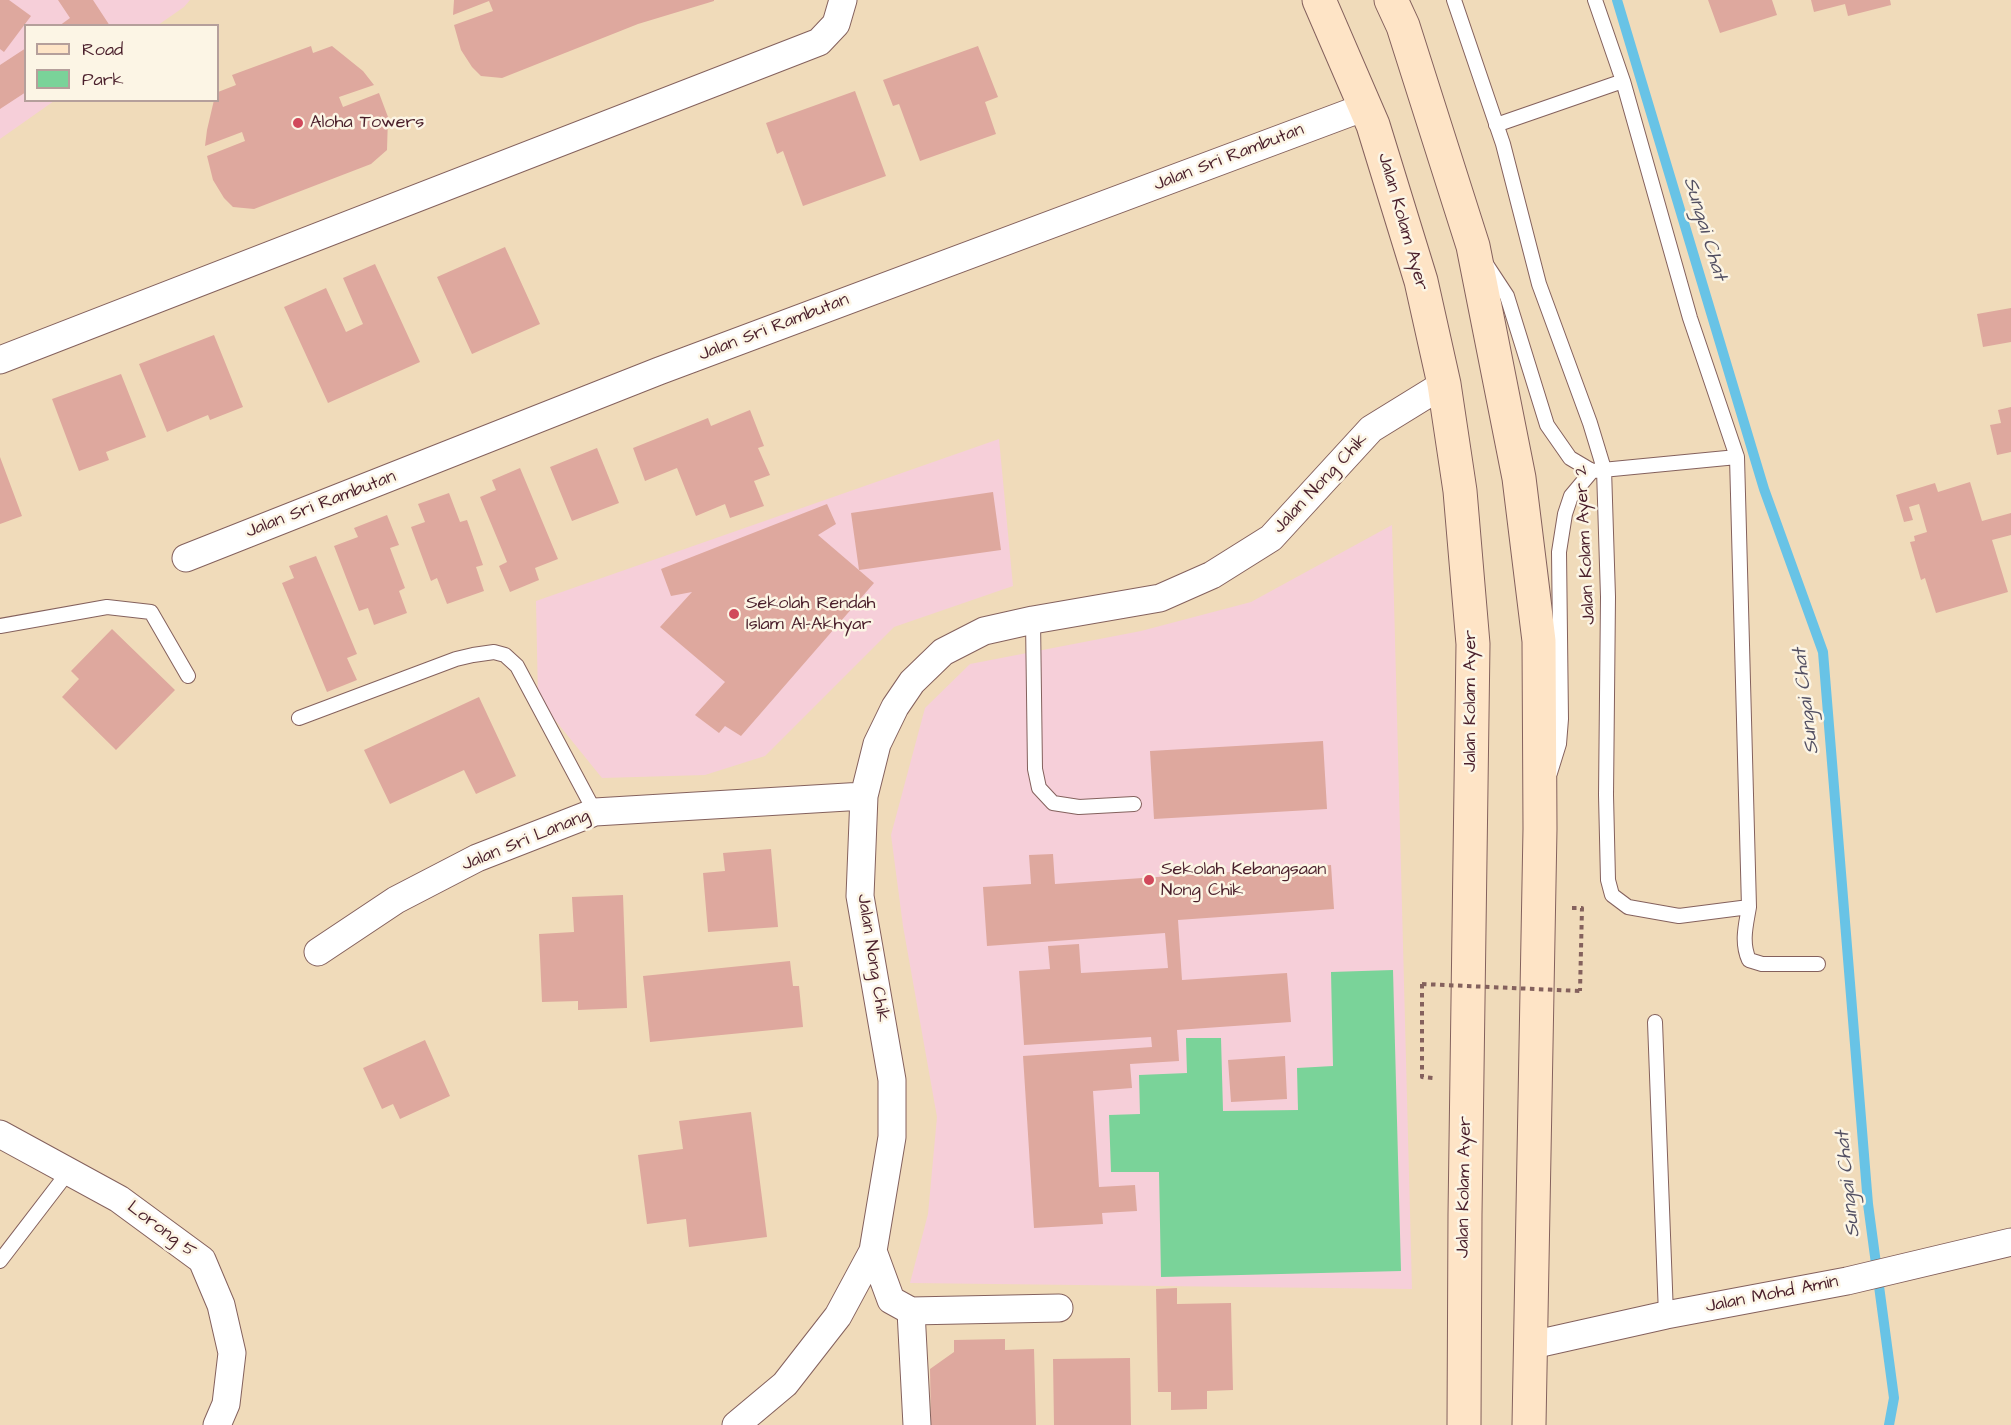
<!DOCTYPE html>
<style>
body{margin:0}
#map{position:relative;width:2011px;height:1425px;overflow:hidden;background:#f0dbba;font-family:"Architects Daughter",sans-serif}
canvas{display:block}
.legend{position:absolute;left:24px;top:24px;width:195px;height:78px;box-sizing:border-box;background:#fcf5e5;border:2px solid #b59f9b;margin:0;padding:8px 10px;list-style:none;font-size:18px;color:#4a1f2b}
.legend li{display:flex;align-items:center;gap:12px;height:30px}
.legend b{width:30px;border:2px solid #b59f9b}
</style>
<div id="map">
<canvas width="2011" height="1425"></canvas>
<ul class="legend">
<li><b style="height:8px;background:#fee4c6"></b>Road</li>
<li><b style="height:16px;background:#7ad399"></b>Park</li>
</ul>
</div>
<script>
const ctx = document.querySelector('canvas').getContext('2d');
ctx.lineJoin = 'round';
function paint(path, color) { ctx.fillStyle = color; ctx.fill(path, 'evenodd'); }
function strokePath(path, color, width, dash) { ctx.strokeStyle = color; ctx.lineWidth = width; ctx.lineCap = dash ? 'butt' : 'round'; ctx.setLineDash(dash || []); ctx.stroke(path); }
function label(font, color, halo, rows, align = 'center') {
  ctx.font = font + ' "Architects Daughter",sans-serif'; ctx.lineWidth = 5; ctx.setLineDash([]); ctx.textBaseline = 'middle'; ctx.strokeStyle = halo; ctx.fillStyle = color; for (const [text, x, y, turn = 0] of rows) {
    ctx.save(); ctx.translate(x, y); ctx.rotate((+turn || 0) * Math.PI / 180); ctx.textAlign = isNaN(turn) ? turn : align; if (halo) ctx.strokeText(text, 0, 0); ctx.fillText(text, 0, 0); ctx.restore();
  }
}
paint(new Path2D(`
 M0,0h190l-6,7 -26,18 -132,1v74l28,1 -54,38z
 M999,439l14,147 -119,41 -129,129 -60,19 -103,3 -64,-79 -2,-98z
 M1392,525l20,764 -502,-6 18,-69 9,-97 -34,-191 -12,-91 34,-127 45,-44 171,-33 110,-29z`), '#f6cfd9');
paint(new Path2D(`
 M1393,970l8,301 -240,6 -2,-105h-48l-2,-57 31,-1 -1,-39 48,-2 -1,-35h35l2,73 75,-1 -1,-42 36,-2 -2,-94z`), '#7ad399');
strokePath(new Path2D(`
 M1617,0l147,489 59,163 45,552 26,194 -5,27`), '#68c3e6', 10);
paint(new Path2D(`
 M0,0h9l22,16 -27,36 -4,-3z
 M58,0h35l17,26h-51l11,-8z
 M454,0h260v1l-76,23 -136,54 -21,-2 -9,-9 -11,-17 -7,-25 39,-14 -4,-10 -36,14z
 M1708,0h64l5,15 -57,18z
 M1811,0h79l1,5 -43,11 -3,-12 -31,8z
 M311,46l2,7 19,-7 31,25 11,14 -35,12 4,10 36,-14 9,24 -1,33 -16,14 -117,45 -21,-2 -9,-9 -11,-18 -6,-24 38,-15 -3,-9 -37,14 2,-16 7,-30h4v-8l18,-7 -4,-10z
 M978,46l20,51 -13,5 11,32 -76,27 -21,-57 -6,2 -10,-26z
 M26,48v44l-26,17v-44z
 M855,91l31,85 -83,30 -20,-55 -6,3 -11,-31z
 M505,247l35,77 -68,30 -35,-77z
 M375,264l45,98 -92,41 -44,-96 42,-19 20,44 17,-8 -20,-46z
 M2011,308v34l-28,5 -6,-33z
 M214,335l29,72 -33,13 -2,-5 -41,17 -28,-68z
 M121,374l25,63 -40,15 3,8 -30,11 -27,-72z
 M2011,407v45l-14,3 -7,-30 11,-2 -3,-13z
 M750,410l14,36 -6,2 12,27 -16,6 10,25 -34,12 -5,-14 -29,12 -19,-48 -32,13 -12,-33 75,-30 3,8z
 M597,448l22,55 -47,18 -22,-54z
 M0,457l22,59 -22,8z
 M520,468l38,91 -23,9 4,12 -29,12 -11,-26 8,-4 -27,-65 16,-7 -4,-10z
 M1970,482l12,39 29,-8v22l-19,5 16,52 -72,21 -11,-35 -4,2 -11,-38 5,-1 -1,-5 13,-4 -8,-28 -10,3 4,13 -9,2 -8,-27 39,-12 3,9z
 M993,492l8,58 -142,20 -8,-57z
 M449,493l11,29 7,-2 16,45 -7,2 8,24 -37,13 -10,-26 -6,3 -20,-54 14,-5 -7,-18z
 M827,504l9,20 -18,11 56,48 -133,153 -16,-10 -6,7 -24,-18 30,-33 -65,-55 32,-35 -21,4 -10,-27z
 M387,515l12,30 -9,3 15,40 -6,3 8,22 -33,12 -6,-17 -9,3 -25,-65 24,-9 -4,-9z
 M316,556l41,98 -10,4 10,22 -30,12 -45,-109 12,-5 -5,-12z
 M112,629l63,61 -59,60 -54,-53 17,-18 -8,-8z
 M479,697l37,79 -40,18 -12,-24 -74,34 -26,-54z
 M1323,741l4,68 -173,10 -4,-68z
 M771,849l7,78 -70,5 -5,-59 22,-2 -2,-18z
 M1053,854l2,30 276,-19 3,44 -156,11 4,60 105,-7 4,49 -114,8 2,31 -49,3 2,24 -39,3 6,96 36,-2 2,26 -35,2 1,11 -69,4 -11,-172 129,-9 -1,-10 -127,8 -5,-74 31,-2 -2,-23 31,-2 2,29 87,-5 -3,-35 -178,13 -4,-59 48,-3 -2,-29z
 M623,895l4,113 -49,2v-9l-36,1 -3,-68 35,-2 -2,-35z
 M790,961l3,25h6l4,41 -153,15 -7,-66z
 M425,1040l25,56 -50,23 -7,-15 -11,5 -19,-41z
 M1285,1056l2,43 -56,3 -3,-42z
 M751,1112l16,125 -78,10 -3,-28 -39,5 -9,-69 45,-6 -4,-28z
 M1177,1288v16l54,-1 2,87 -26,1v18l-36,1v-18h-13l-2,-103z
 M1005,1339v11l29,-1 2,76h-105l-1,-56 24,-17v-12z
 M1130,1358l1,67h-77l-1,-66z`), '#dea89e');
const service = new Path2D(`
 M1454,0l49,144 36,140 51,139 14,46 4,128 -2,198 2,85 4,15 16,12 51,9 70,-9
 M1595,0l28,81 67,237 47,139 12,450c-3,18 -8,35 0,53l13,4h56
 M1496,125l127,-44
 M1486,264l21,32 40,129 23,33 22,13 145,-14
 M1033,620l2,149 4,19 14,15 26,4 55,-3
 M0,626l107,-19 44,5 37,64
 M299,718l157,-59 17,-4 21,-3 11,3 12,11 78,146
 M1550,773l9,-29 2,-25 -2,-167 6,-38 6,-18 21,-25
 M1655,1022l11,293
 M0,1261l69,-90`);
const minor = new Path2D(`
 M0,360l819,-318 17,-18 7,-24
 M186,558l473,-187 706,-264
 M318,952l78,-52 81,-42 118,-46 269,-16
 M0,1134l119,65 83,61 19,45 11,48 -6,51 -9,21
 M873,1251l18,49 20,11 148,-3
 M911,1311l6,114
 M1532,1345l134,-30 181,-34 164,-39
 M736,1425l49,-41 53,-68 35,-65 19,-114v-57l-32,-184 4,-100 13,-52 18,-37 17,-25 31,-30 41,-21 49,-11 127,-22 52,-23 59,-37 100,-109 73,-45`);
const secondary = new Path2D(`
 M1319,0l54,125 48,156 23,103 16,107 13,153 -8,570 -1,211
 M1391,0l12,26 70,220 46,232 20,163 1,188 -11,596`);
strokePath(service, '#84615d', 16);
strokePath(minor, '#84615d', 29);
strokePath(secondary, '#84615d', 35);
strokePath(new Path2D(`
 M1572,908h10l-2,83
 M1422,984v93l11,1`), '#84615d', 4, [4.5, 4.5]);
strokePath(service, '#fff', 14);
strokePath(minor, '#fff', 27);
strokePath(secondary, '#fee4c6', 33);
strokePath(new Path2D(`
 M1422,984l158,7`), '#84615d', 4, [4.5, 4.5]);
for (const [x, y, r, color] of [
 [298,123,6,"#d1495b"],
 [734,614,6,"#d1495b"],
 [1149,880,6,"#d1495b"]
]) { const dot = new Path2D(); dot.arc(x, y, r, 0, 2 * Math.PI); ctx.fillStyle = color; ctx.fill(dot); strokePath(dot, '#fcf5e5', 2); }
label('18px', '#4a1f2b', '#fcf5e5', [
 ["Aloha Towers",310,123],
 ["Sekolah Rendah",746,604],
 ["Islam Al-Akhyar",746,625],
 ["Sekolah Kebangsaan",1161,870],
 ["Nong Chik",1161,891]
], 'left');
label('18px', '#4a1f2b', '#fcf5e5', [
 ["Jalan Sri Rambutan",1229,158,-21],
 ["Jalan Kolam Ayer",1402,222,74],
 ["Jalan Sri Rambutan",774,328,-21],
 ["Jalan Nong Chik",1321,484,-47],
 ["Jalan Sri Rambutan",321,505,-21],
 ["Jalan Kolam Ayer 2",1586,545,-93],
 ["Jalan Kolam Ayer",1471,701,-90],
 ["Jalan Sri Lanang",526,841,-22],
 ["Jalan Nong Chik",872,958,81],
 ["Jalan Kolam Ayer",1465,1187,-89],
 ["Lorong 5",161,1230,37],
 ["Jalan Mohd Amin",1772,1295,-11]
]);
label('italic 20px', '#535063', '#fcf5e5', [
 ["Sungai Chat",1704,229,73],
 ["Sungai Chat",1807,701,-97],
 ["Sungai Chat",1849,1184,-96]
]);
</script>
